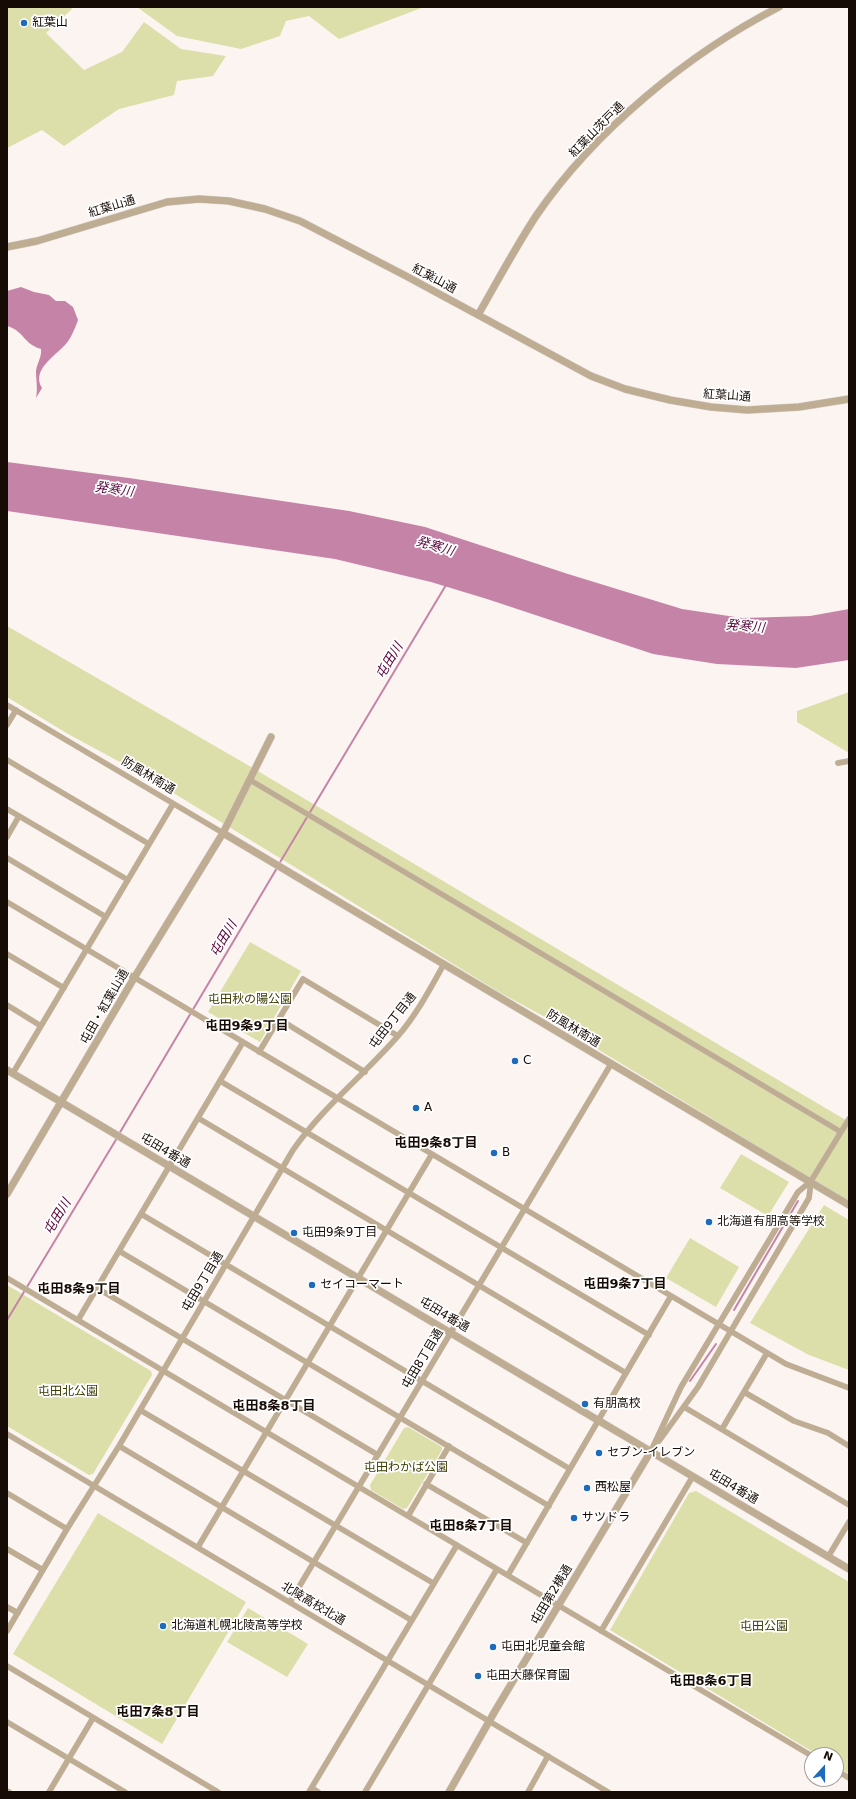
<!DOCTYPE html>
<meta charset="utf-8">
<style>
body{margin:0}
#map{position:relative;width:856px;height:1799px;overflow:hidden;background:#fcf4f1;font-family:"DejaVu Sans",sans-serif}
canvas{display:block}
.frame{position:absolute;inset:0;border:8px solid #170b05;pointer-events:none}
.north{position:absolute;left:804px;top:1747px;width:40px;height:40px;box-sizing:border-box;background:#fff;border:1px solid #a29d9b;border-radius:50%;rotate:21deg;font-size:11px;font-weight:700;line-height:16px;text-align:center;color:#170b05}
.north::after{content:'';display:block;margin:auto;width:14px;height:18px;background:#1f6bbb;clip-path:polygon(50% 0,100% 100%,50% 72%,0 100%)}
</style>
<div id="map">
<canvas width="856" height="1799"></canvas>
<div class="frame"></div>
<div class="north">N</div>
</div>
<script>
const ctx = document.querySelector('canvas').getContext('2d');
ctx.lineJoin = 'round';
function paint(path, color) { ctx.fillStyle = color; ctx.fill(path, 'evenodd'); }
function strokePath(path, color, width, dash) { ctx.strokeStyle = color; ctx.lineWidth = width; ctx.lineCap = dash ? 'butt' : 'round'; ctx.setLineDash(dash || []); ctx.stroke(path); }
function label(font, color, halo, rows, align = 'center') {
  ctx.font = font + ' "DejaVu Sans","Noto Sans JP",sans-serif'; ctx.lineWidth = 3.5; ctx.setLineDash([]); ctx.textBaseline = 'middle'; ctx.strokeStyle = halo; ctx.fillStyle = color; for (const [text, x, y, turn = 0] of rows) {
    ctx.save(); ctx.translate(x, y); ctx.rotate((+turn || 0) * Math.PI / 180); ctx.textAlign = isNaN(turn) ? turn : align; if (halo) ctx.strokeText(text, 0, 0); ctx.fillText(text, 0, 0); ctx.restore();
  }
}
paint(new Path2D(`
 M7,7h64l1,2 -26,24 38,37 38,-18 22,-30 37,27 45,7 -13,20 -36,5 -3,14 -55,14 -55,37 -22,-16 -35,18z
 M137,7h287l-85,32 -30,-23 -23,5 -6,15 -39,13 -64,-13z
 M7,626l239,138 603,358v80l-306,-186 -44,-24 -355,-217 -76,-41 -61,-37z
 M849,692v61l-52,-31v-11z
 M250,942l51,29 -41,71 -52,-30z
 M741,1154l48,28 -21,34 -48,-28z
 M824,1205l25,15v150l-40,-15 -59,-32z
 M690,1238l49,29 -23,40 -50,-29z
 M7,1285l144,86 1,4 -59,99 -4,1 -82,-49z
 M408,1427l34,20v3l-35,58 -4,1 -32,-19 -1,-5 34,-57z
 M696,1491l153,91v192l-13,-8v-11h-18l-208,-125 79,-137z
 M98,1513l148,89 -84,142 -149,-90z
 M248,1608l60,36 -21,33 -60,-35z`), '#dcdfa9');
paint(new Path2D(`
 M21,287l13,5 15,3 7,6h9l8,6 5,13c-3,8 -7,19 -13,25 -10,11 -34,25 -23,43l-6,10c2,-10 0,-17 0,-27 1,-8 6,-14 5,-22 -3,-1 -6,-2 -9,-4 -9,-6 -11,-15 -25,-19v-35z
 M7,462l122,16 220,33 76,16 143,47 114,35 60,9 68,-2 39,-7v51l-53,8 -79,-4 -64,-10 -166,-55 -56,-17 -96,-23 -328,-48z`), '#c584a7');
strokePath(new Path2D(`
 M279,864l167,-279
 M119,1134l158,-266
 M734,1310l64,-109
 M7,1320l110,-182
 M690,1381l26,-37`), '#c584a7', 2);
const minor = new Path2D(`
 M7,705l216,128
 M7,725l9,-15
 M7,760l142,84
 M838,763l11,-2
 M250,780l591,352 8,-13
 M7,809l121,71
 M7,837l12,-21
 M7,858l99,59
 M7,902l779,462 63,24
 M7,954l57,34
 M7,1005l34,21
 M279,1019l86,53
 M259,1052l44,-73 95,57
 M13,1073l160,-269
 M220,1081l429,254
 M198,1118l428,255
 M141,1214l429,255
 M119,1251l430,255
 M7,1278l805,478
 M97,1288l281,167
 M78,1320l165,-278
 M744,1392l50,29 34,12 21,13
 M684,1407l165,98
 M140,1410l293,173
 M722,1429l45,-76
 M7,1434l601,358
 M659,1441l39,-54 111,-189 2,-17
 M119,1446l292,174
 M651,1451l30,-64 117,-195 13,-11 30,-49
 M426,1484l101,59
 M7,1493l60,36
 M408,1516l41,-70
 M198,1547l234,-393
 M7,1549l36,21
 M828,1557l21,-35
 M508,1575l163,-279
 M290,1602l321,-538
 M7,1607l11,6
 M7,1631l60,-102 52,-83 174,-296c30,-43 71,-75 105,-114 19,-22 32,-47 46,-72
 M601,1631l92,-155
 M7,1666l211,126
 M7,1722l118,70
 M836,1770l13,8
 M312,1788l6,4
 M7,1791l2,1
 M49,1792l44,-74
 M309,1792l148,-247
 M365,1792l132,-223
 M528,1792l20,-36`);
const tertiary = new Path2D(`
 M7,247l30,-6 130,-39 32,-3 30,2 36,8 35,12 106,55 185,100 34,13 45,11 41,7 36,3 52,-3 50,-8
 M478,315c19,-33 37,-67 58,-99 58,-85 153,-163 243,-209
 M223,833l626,372
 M7,1070l842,499
 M7,1194l127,-216 89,-145 48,-96
 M449,1792l46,-81 156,-260`);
strokePath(minor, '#d7cfcb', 6);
strokePath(tertiary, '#d7cfcb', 8);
strokePath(minor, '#bead93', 5.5);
strokePath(tertiary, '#bead93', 7);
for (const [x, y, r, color] of [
 [24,23,4,"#1f6bbb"],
 [515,1061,4,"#1f6bbb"],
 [416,1108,4,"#1f6bbb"],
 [494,1153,4,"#1f6bbb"],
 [709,1222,4,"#1f6bbb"],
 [294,1233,4,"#1f6bbb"],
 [312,1285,4,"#1f6bbb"],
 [585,1404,4,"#1f6bbb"],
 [599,1453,4,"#1f6bbb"],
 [587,1488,4,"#1f6bbb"],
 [574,1518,4,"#1f6bbb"],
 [163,1626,4,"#1f6bbb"],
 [493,1647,4,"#1f6bbb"],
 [478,1676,4,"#1f6bbb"]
]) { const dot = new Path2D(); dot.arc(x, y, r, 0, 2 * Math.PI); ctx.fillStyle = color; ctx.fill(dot); strokePath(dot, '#fff', 1.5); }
label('12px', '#170b05', '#fff', [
 ["紅葉山",32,23],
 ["C",523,1061],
 ["A",424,1108],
 ["B",502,1153],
 ["北海道有朋高等学校",717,1222],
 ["屯田9条9丁目",302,1233],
 ["セイコーマート",320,1285],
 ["有朋高校",593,1404],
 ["セブン-イレブン",607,1453],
 ["西松屋",595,1488],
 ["サツドラ",582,1518],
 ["北海道札幌北陵高等学校",171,1626],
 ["屯田北児童会館",501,1647],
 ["屯田大藤保育園",486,1676]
], 'left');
label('12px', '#170b05', '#fff', [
 ["紅葉山茨戸通",597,130,-45],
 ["紅葉山通",112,207,-17],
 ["紅葉山通",434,279,28],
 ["紅葉山通",727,396,4],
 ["防風林南通",148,776,31],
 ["屯田・紅葉山通",105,1007,-60],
 ["屯田9丁目通",393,1021,-52],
 ["防風林南通",573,1029,31],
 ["屯田4番通",165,1151,31],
 ["屯田9丁目通",203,1282,-59],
 ["屯田4番通",444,1315,31],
 ["屯田8丁目通",423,1359,-59],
 ["屯田4番通",733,1487,31],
 ["屯田第2横通",552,1595,-59],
 ["北陵高校北通",313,1604,31]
]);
label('12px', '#3d3d04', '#fff', [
 ["屯田秋の陽公園",250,1000],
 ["屯田北公園",68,1392],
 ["屯田わかば公園",406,1468],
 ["屯田公園",764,1627]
]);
label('italic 13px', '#58083d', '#fff', [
 ["発寒川",114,490,8],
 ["発寒川",435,547,16],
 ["発寒川",745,627,5],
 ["屯田川",390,661,-59],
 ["屯田川",224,939,-59],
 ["屯田川",58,1217,-59]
]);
label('bold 13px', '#170b05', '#fff', [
 ["屯田9条9丁目",247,1027],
 ["屯田9条8丁目",436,1144],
 ["屯田9条7丁目",625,1285],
 ["屯田8条9丁目",79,1290],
 ["屯田8条8丁目",274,1407],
 ["屯田8条7丁目",471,1527],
 ["屯田8条6丁目",711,1682],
 ["屯田7条8丁目",158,1713]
]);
</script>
